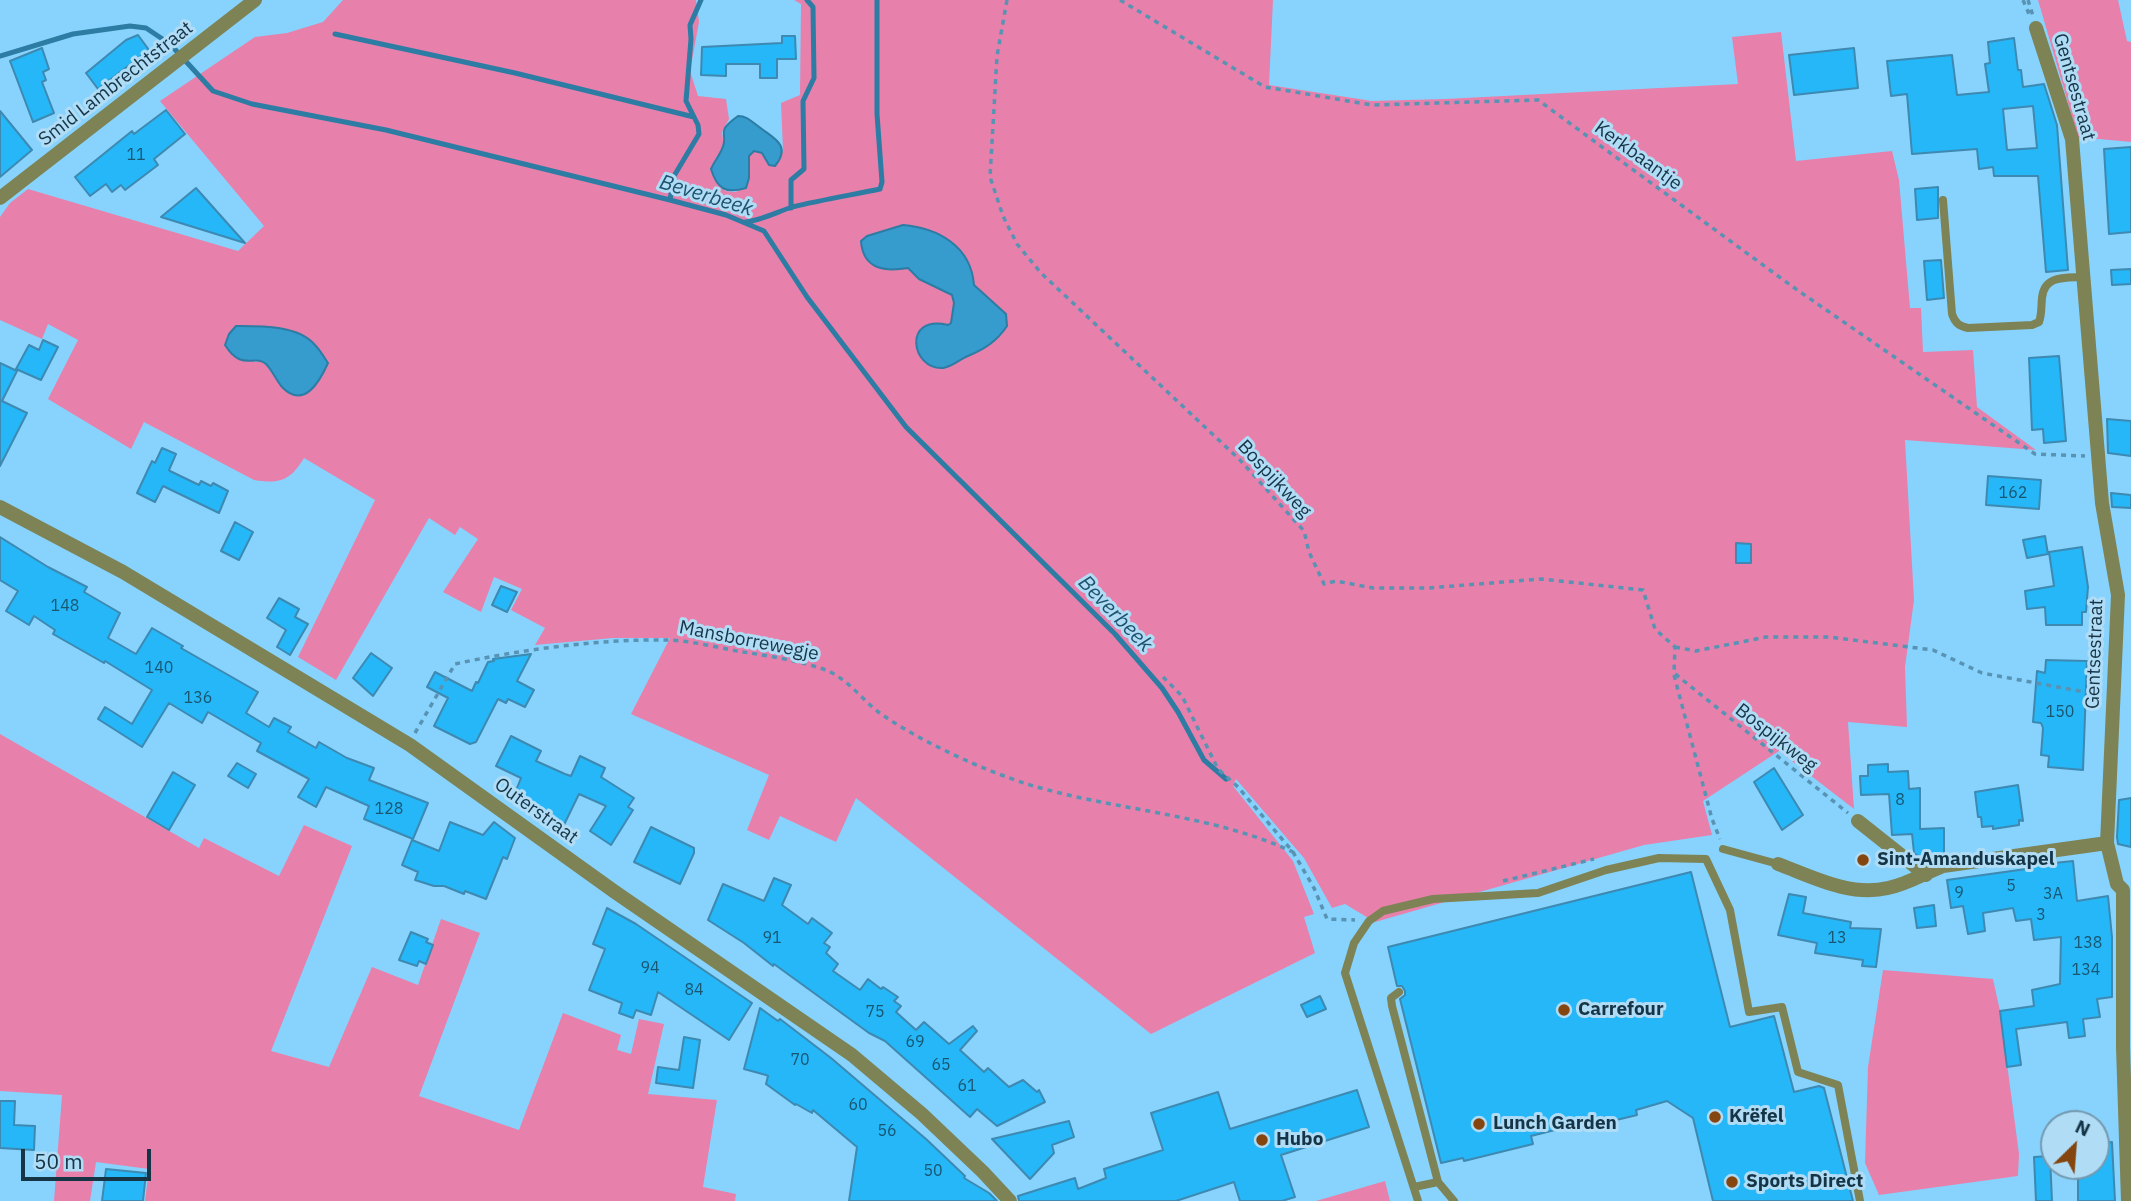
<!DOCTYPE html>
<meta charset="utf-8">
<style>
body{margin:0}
#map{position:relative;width:2131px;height:1201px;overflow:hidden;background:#87d3fd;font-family:"IBM Plex Sans",sans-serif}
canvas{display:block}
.north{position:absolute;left:2040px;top:1110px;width:70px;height:70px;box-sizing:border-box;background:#b1dcf6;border:2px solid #7399b0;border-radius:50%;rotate:25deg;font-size:19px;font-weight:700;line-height:28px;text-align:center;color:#153546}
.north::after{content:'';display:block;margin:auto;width:24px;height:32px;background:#85450e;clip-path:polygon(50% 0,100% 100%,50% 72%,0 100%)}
.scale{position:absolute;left:21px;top:1149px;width:130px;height:32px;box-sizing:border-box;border:4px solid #153546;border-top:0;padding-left:9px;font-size:21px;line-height:24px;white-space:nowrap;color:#153546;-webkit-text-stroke:5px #b1dcf6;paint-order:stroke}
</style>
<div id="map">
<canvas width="2131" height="1201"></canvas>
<div class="north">N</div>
<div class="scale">50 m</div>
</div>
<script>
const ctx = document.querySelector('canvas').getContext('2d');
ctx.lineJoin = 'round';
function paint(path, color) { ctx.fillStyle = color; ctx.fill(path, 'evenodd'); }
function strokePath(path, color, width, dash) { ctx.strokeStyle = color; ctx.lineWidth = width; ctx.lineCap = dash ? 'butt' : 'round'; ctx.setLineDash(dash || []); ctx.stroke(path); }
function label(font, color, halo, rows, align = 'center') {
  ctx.font = font + ' "IBM Plex Sans",sans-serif'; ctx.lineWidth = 6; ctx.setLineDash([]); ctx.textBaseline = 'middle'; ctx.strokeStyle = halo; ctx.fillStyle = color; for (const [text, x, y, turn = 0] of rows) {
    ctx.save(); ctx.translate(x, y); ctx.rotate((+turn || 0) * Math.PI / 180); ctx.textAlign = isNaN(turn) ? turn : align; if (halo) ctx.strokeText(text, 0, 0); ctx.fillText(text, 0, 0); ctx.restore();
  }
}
paint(new Path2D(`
 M343,0h353l3,22 -9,49 8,25 28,3 3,20 -7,13 2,15 -9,12 10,32 10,1 11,-4 3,-10v-22l5,-5 8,1 7,13 9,-3 5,-12 -2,-47 19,-8 1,-91 -7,-4h479l-4,85 103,16 73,-2 293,-15 -6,-47 49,-5 15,129 96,-10 7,29 11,128h11l2,44 50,-2 4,57 59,43 -131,-10 9,160 -9,67 2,60 -59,-5 6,87 -75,-58 -76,50 9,34 -68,10 -269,77 -30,-18 -13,4 -28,-50 -68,-79 -3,7 60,75 21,53 -10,3 11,36 -164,81 -295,-236 -20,44 -56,-26 -11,24 -22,-10 22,-55 -138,-61 39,-76h-57l-78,7 10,-17 -34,-18 11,-21 -28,-12 -13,35 -38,-20 35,-53 -18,-12 -5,8 -26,-17 -93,162 -38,-23 77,-157 -71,-42c-14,23 -24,26 -50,22l-110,-58 -13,27 -83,-50 30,-59 -30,-16 -6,15 -42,-19v-103l10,-14 18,-14 210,62 26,-25 -104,-125 95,-64 32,-4 36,-11zM236,326l49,3 43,34 -6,14 -39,12 -17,-24 -6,-4 -5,1z
 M2038,0h80l9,41 4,1v100l-53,-5z
 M0,734l199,114 5,-10 75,38 25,-51 48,21 -81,205 58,16 43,-100 46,18 23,-66 39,14 -61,163 100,34 44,-117 58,22 -4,15 14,4 8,-35 25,5 -16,70 69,6 -14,87 33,7 -1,7h-590l4,-32 -53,-7 -6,39h-36l8,-106 -62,-4z
 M1883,970l110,9 7,32 19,143 -1,22 -139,19 -14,-32 3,-96z
 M1385,1181l5,20h-74z`), '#e780ab');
const water = new Path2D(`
 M738,116c9,0 13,5 20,10 13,11 35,18 17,40l-6,-1 -7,-12 -8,-2 -5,5v22l-3,10c-20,6 -29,1 -35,-19 3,-7 8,-13 11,-20 8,-17 -9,-15 16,-33z
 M903,225c35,3 68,21 71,60l32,29 1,12c-10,15 -22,23 -39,30 -8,3 -16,11 -25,12 -32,2 -41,-54 5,-43l3,-2 3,-20 -2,-8 -33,-16 -11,-11c-24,4 -45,1 -47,-27l6,-5z
 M236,326c24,0 62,-1 79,19 5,5 9,12 13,18 -8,18 -24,47 -46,24 -6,-7 -10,-17 -16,-23 -12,-10 -24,8 -41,-19l4,-11z`);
paint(water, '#369bcd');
strokePath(water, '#2c7ca4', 2);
strokePath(new Path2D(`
 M335,34l180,39 179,44
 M0,56l73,-22 57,-8 16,2 24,16 43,47 39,13 134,26 284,70 56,15 38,16 43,66 99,130 209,207 47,54 16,24 26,48 22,19
 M670,200l4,-24 25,-42 -1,-9 -12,-24 5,-62 -1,-14 11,-25
 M791,208v-28l13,-11 -1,-68 11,-23 -1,-71 -6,-7
 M745,222c15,-1 32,-10 47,-15 29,-7 59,-12 88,-18l2,-7 -5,-68v-114`), '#2c7ca4', 5);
const building = new Path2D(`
 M138,35l11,15 -51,39 -12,-16 40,-33z
 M782,36h13l1,23h-19v19h-17v-14h-34v12l-25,-1 1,-28 80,-4z
 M2014,38l4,32h3l2,17 21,-3 13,41 11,145 -22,2 -8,-96h-44l-1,-9 -14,2 -2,-20 -65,5 -5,-60 -16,2 -4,-35 65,-6 5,40 32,-3 -4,-28 5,-1 -2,-21zM2033,106l4,42 -30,2 -4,-41z
 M42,48l7,21 -6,3 3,8 -4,2 12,31 -21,9 -23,-61z
 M1854,48l4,40 -64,7 -5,-40z
 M166,110l19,24 -31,25 4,6 -33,25 -4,-5 -9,7 -6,-8 -16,12 -15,-19 57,-46 2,3z
 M0,111l32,39 -32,27z
 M2131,147v85l-22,2 -5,-85z
 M1938,187v31l-21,2 -2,-31z
 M196,188l49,55 -84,-26z
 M1941,260l3,38 -17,2 -3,-39z
 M2131,269v15l-19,1 -1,-15z
 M43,340l15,7 -17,33 -25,-11 13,-24 10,5z
 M2059,356l7,85 -22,2 -1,-14 -11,1 -3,-72z
 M0,363l17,8 -15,30 25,12 -27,53z
 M2107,419l24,2v35l-23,-3z
 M162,448l14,6 -7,16 1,1 29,14 2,-4 10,5 2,-3 15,8 -9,22 -56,-27 -8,16 -18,-9 15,-32 3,2z
 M1988,476l53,4 -2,29 -53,-4z
 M2111,493l20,2v13l-19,-1z
 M235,522l18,10 -14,28 -18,-9z
 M2045,536l3,18 -21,4 -4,-18z
 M0,537l48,30 39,20 -3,5 36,21 -12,25 28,16 16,-26 31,18 -2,2 77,44 -12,21 23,14 5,-9 17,9 -3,5 28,16 3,-6 28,16 27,10 -5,12 59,23 -15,36 -49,-20 5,-13 -43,-19 -10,20 -18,-10 11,-18 -52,-28 4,-8 -53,-31 -6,11 -33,-20 -27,44 -44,-28 7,-12 27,17 20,-34 -47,-29 -1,2 -51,-29 2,-4 -21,-14 -5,9 -23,-14 12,-20 -18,-11z
 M1736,543l15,1v19h-15z
 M2082,547l6,40 -2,25h-4v13h-36l-1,-18 -18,2 -2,-18 29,-5 -5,-34z
 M501,586l16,6 -10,20 -15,-7z
 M279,598l20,11 -4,8 13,7 -18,31 -13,-8 9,-17 -19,-12z
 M371,653l21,15 -19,28 -20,-18z
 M531,654l-14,27 17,9 -9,17 -17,-8 -2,4 -8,-4 -22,43 -6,2 -36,-18 14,-28 -21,-11 8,-15 37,19 4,-9 2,1 10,-21 6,-1 -1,-2z
 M2046,660l41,1 -4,109 -35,-3 1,-11 -8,-1 2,-27 -2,-5 -8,-1 4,-51 8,2z
 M511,736l30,15 -5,10 29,13 6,2 9,-20 25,12 -4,9 33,21 -6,9 5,3 -22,35 -21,-14 16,-25 -27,-12 -19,39 -47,-35 8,-20 -25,-12z
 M237,763l19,11 -8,14 -20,-12z
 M1888,764v8l20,-1 1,18 11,-1v41l24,-1v27l-25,2 -5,-4 -2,-19 -20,1 -3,-41 -28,1 -1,-19h8v-11z
 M1774,768l29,47 -21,15 -28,-48z
 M173,772l22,13 -26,45 -22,-13z
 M2018,785l5,36 -4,-1v5l-26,4v-3l-11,1 -1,-10h-3l-3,-25z
 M2131,798v49l-13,-3 -1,-7 2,-37z
 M450,822l33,13 11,-13 21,16 -8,21 -4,-2 -17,42 -21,-8 -1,3 -20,-8h-10l-19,-6 3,-8 -16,-7 10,-25 27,11z
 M651,827l43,21v5l-14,31 -46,-22z
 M2073,861l4,40 31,-5 4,41v60l-15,2 3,18 -17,2 2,17 -16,2 -2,-16 -51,7 5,36 -14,2 -7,-56 34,-5 -2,-16 28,-6 1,-47 -27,3 -3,-21 -15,2 -3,-13 -30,5 2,18 -17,3 -5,-28 -12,2 -4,-28 79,-11 -1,-3z
 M1691,872l39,155 44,-11 20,76 25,-6 5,2 29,113h-140l-20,-83 -26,-17 -31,9 1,5 -29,7 -1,-5 -76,19 2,8 -69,17 -1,-3 -22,5 -41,-164 5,-4v-4l-3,-5h-5l-9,-39z
 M774,878l17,7 -9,20 26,19 4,-6 20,15 -8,10 6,4 -4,6 12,11 -5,7 27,19 8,-11 13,10 2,-2 15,10 -4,4 7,5 -5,6 20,18 8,-8 25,22 24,-18 4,5 -17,19 24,22 4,-4 21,19 14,-7 14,12 2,-2 6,12 -48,24 -20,-17 -7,8 -85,-76 -16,-8 -95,-69 -1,2 -29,-23 -36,-23 15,-36 41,17z
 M1789,894l17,3 -3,16 48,9 -1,6 31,1 -5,38 -14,-1 1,-6 -48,-7 2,-10 -39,-8z
 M1934,905l2,21 -19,2 -3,-20z
 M607,908l29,16 116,79 -23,37 -71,-48 -7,23 -15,-5 -3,8 -14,-5 3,-10 -33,-13 16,-41 -12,-5z
 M411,932l17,7 -2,3 7,3 -7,19 -7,-3 -2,5 -18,-6z
 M1320,996l6,13 -19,8 -6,-12z
 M760,1008l18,13 2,-2 51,39 95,81 39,37 -1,2 25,15 8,8h-148l8,-54 -44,-37 -1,3 -16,-9 -1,1 -29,-21 2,-8 -2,-1 -22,-6z
 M684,1037l16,3 -7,48 -37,-5 2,-16 21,3z
 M1357,1090l12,37 -88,28 14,42 -13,4h-42l-6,-19 -58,19h-157l-1,-5 57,-18 3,11 28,-11 -2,-9 59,-19 -12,-37 67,-21 12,37z
 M0,1101h15l-1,24 21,1 -1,24 -34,-2z
 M1069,1121l5,16 -22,8 2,8 -24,26 -38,-40z
 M2112,1142l3,59h-37v-35h18v-22z
 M2050,1156l2,45h-16l-2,-44z
 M106,1169l40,4 -3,28h-41z`);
paint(building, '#25b7f7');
strokePath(building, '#3d89b1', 2);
strokePath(new Path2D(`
 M1007,0l-10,56 -7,121 13,39 14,28 24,29 199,187 64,71 5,21 15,32 12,-3 37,7h55l113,-9 102,11 12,39 20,18 -1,26 174,140
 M1120,0l145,87 107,18 166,-5 255,187 242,167 50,2
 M2023,0l6,14
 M2028,0l5,16
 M1675,647l21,4 70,-14h63l104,13 49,23 119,22
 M1674,675l38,144 8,20
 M1163,677l19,19 36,73 20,18 55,65 21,36 13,31 28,1
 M415,733l40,-69c63,-14 145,-25 210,-24 25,0 53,8 78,12 27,4 57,9 83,18 24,10 38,33 58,46 38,26 99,54 143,68 87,27 183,29 266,68
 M1503,881l91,-22`), '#5993b3', 3.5, [5, 5]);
strokePath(new Path2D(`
 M1943,200l9,114c3,9 7,12 16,14l64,-3 7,-3c3,-8 2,-15 3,-24 2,-23 23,-20 41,-21
 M1723,849l55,15
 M1399,992l-8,6 1,8 46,176
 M1414,1187l24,-5 16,19
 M1418,1201l-73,-228 9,-30 15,-22 14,-10 50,-12 105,-6 68,-23 53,-12 47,1 24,51 19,102 33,-5 16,65 40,13 22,116`), '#7d8355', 8);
strokePath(new Path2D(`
 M2036,28l36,111 30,364 16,92 -11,248 10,41 6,6v157l5,154
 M1858,821l68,54
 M1778,864c35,13 72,33 110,24 20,-4 37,-15 55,-22l164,-23`), '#7d8355', 14);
strokePath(new Path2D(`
 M0,198l255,-198
 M0,507l123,65 287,173 205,147 237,163 70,59 61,58 27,29`), '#7d8355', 14);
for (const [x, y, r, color] of [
 [1863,860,7,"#85450e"],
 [1564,1010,7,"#85450e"],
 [1715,1117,7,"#85450e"],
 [1479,1124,7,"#85450e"],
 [1262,1140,7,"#85450e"],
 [1732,1182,7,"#85450e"]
]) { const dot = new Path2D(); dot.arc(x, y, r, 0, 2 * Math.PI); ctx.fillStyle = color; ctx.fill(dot); strokePath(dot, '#b1dcf6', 2.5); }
label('16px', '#195672', null, [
 ["11",136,155],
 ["162",2013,493],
 ["148",65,606],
 ["140",159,668],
 ["136",198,698],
 ["150",2060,712],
 ["8",1900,800],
 ["128",389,809],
 ["5",2011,886],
 ["9",1959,893],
 ["3A",2053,894],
 ["3",2041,915],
 ["91",772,938],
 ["13",1837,938],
 ["138",2088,943],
 ["94",650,968],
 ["134",2086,970],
 ["84",694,990],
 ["75",875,1012],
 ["69",915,1042],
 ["70",800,1060],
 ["65",941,1065],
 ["61",967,1086],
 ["60",858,1105],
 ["56",887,1131],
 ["50",933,1171]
]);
label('19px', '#153546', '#b1dcf6', [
 ["Smid Lambrechtstraat",116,84,-38],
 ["Gentsestraat",2074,87,74],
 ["Kerkbaantje",1638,156,36],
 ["Bospijkweg",1274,479,47],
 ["Mansborrewegje",749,641,11],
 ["Gentsestraat",2095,654,-88],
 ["Bospijkweg",1776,738,38],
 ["Outerstraat",536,811,36]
]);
label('bold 19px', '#153546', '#b1dcf6', [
 ["Sint-Amanduskapel",1877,860],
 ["Carrefour",1578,1010],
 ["Krëfel",1729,1117],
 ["Lunch Garden",1493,1124],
 ["Hubo",1276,1140],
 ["Sports Direct",1746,1182]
], 'left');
label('italic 21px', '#1e526d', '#b1dcf6', [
 ["Beverbeek",706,196,17],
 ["Beverbeek",1115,614,46]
]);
</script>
